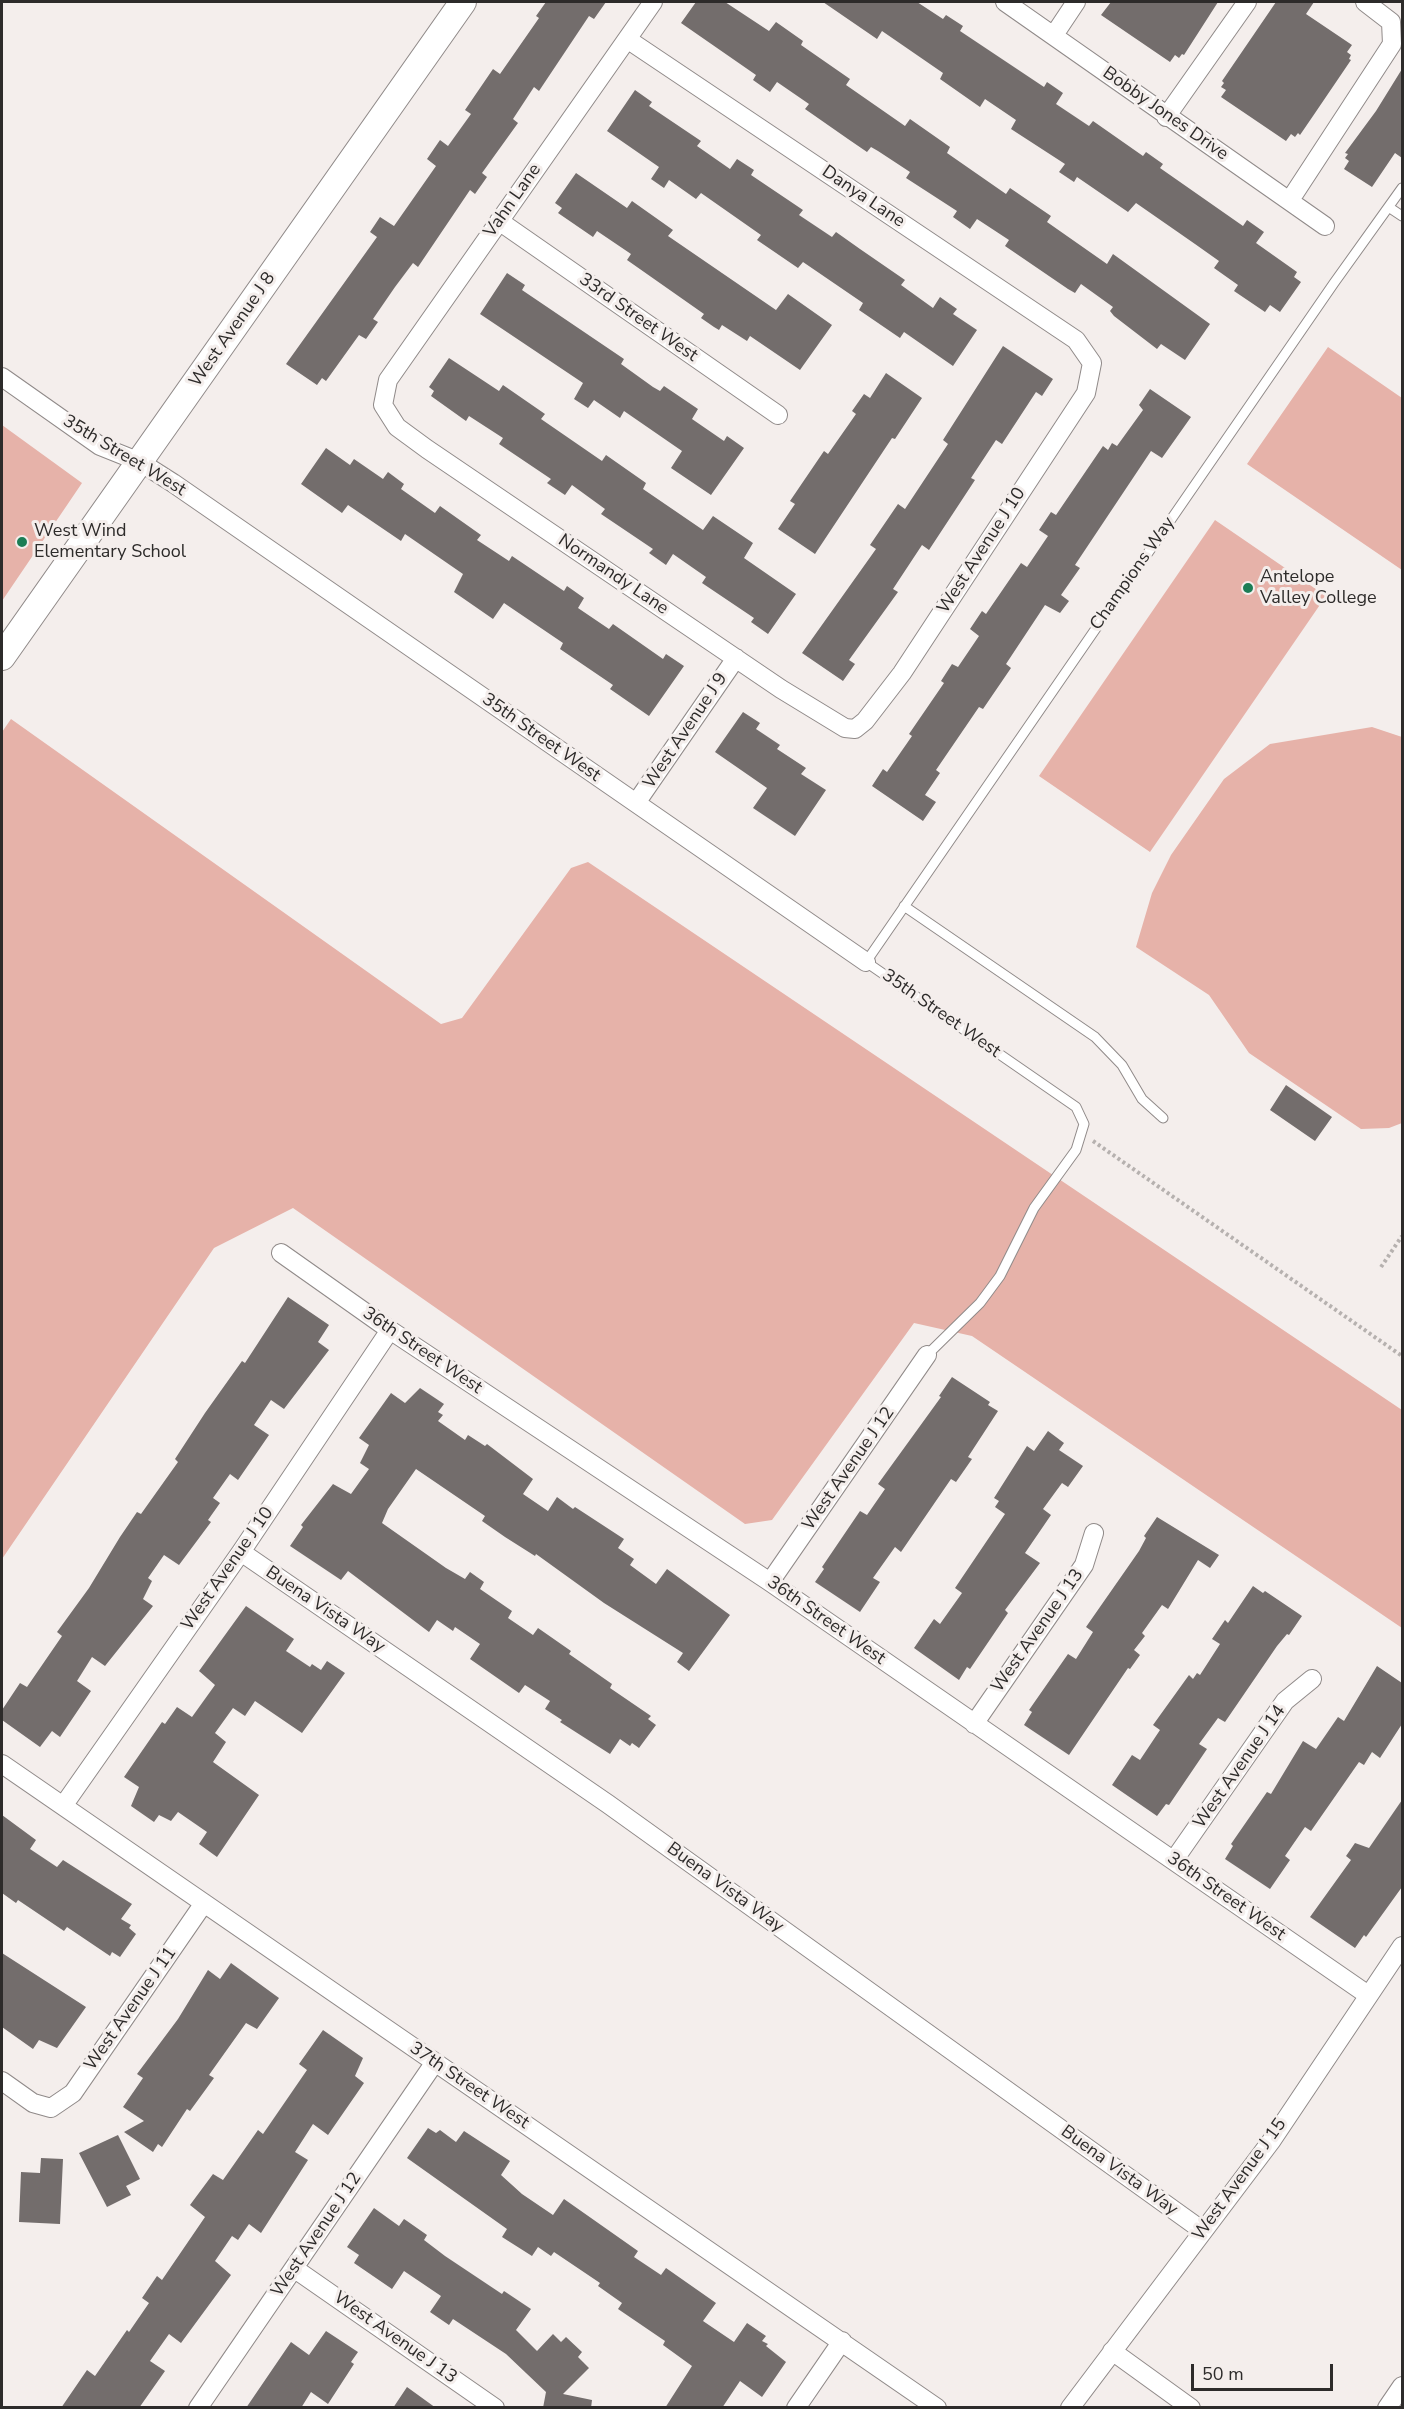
<!DOCTYPE html>
<style>
body{margin:0}
#map{position:relative;width:1404px;height:2409px;overflow:hidden;background:#f4eeec;font-family:"Nunito Sans",sans-serif}
canvas{display:block}
.frame{position:absolute;inset:0;border:3px solid #2d2b2a;pointer-events:none}
.scale{position:absolute;left:1191px;top:2364px;width:142px;height:27px;box-sizing:border-box;border:3px solid #2d2b2a;border-top:0;padding-left:8px;font-size:18px;line-height:21px;white-space:nowrap;color:#2d2b2a;-webkit-text-stroke:4px #f4eeec;paint-order:stroke}
</style>
<div id="map">
<canvas width="1404" height="2409"></canvas>
<div class="frame"></div>
<div class="scale">50 m</div>
</div>
<script>
const ctx = document.querySelector('canvas').getContext('2d');
ctx.lineJoin = 'round';
function paint(path, color) { ctx.fillStyle = color; ctx.fill(path, 'evenodd'); }
function strokePath(path, color, width, dash) { ctx.strokeStyle = color; ctx.lineWidth = width; ctx.lineCap = dash ? 'butt' : 'round'; ctx.setLineDash(dash || []); ctx.stroke(path); }
function label(font, color, halo, rows, align = 'center') {
  ctx.font = font + ' "Nunito Sans",sans-serif'; ctx.lineWidth = 6; ctx.setLineDash([]); ctx.textBaseline = 'middle'; ctx.strokeStyle = halo; ctx.fillStyle = color; for (const [text, x, y, turn = 0] of rows) {
    ctx.save(); ctx.translate(x, y); ctx.rotate((+turn || 0) * Math.PI / 180); ctx.textAlign = isNaN(turn) ? turn : align; if (halo) ctx.strokeText(text, 0, 0); ctx.fillText(text, 0, 0); ctx.restore();
  }
}
paint(new Path2D(`
 M1328,347l74,51v172l-155,-106z
 M2,425l80,58 -80,118z
 M1215,520l111,76 -176,256 -111,-76z
 M11,719l430,305 21,-6 109,-150 17,-6 814,548v218l-430,-292 -58,-13 -142,197 -27,4 -452,-316 -79,40 -212,311v-827z
 M1372,727l30,10v386l-13,5 -28,1 -112,-76 -40,-58 -73,-48 16,-54 19,-38 53,-76 46,-35z`), '#e6b2a9');
paint(new Path2D(`
 M546,2h60l-12,17 -5,-3 -50,75 -5,-4 -21,32 5,4 -36,50 5,4 -12,17 -5,-4 -52,77 -5,-4 -18,24 -22,32 5,3 -12,17 -7,-4 -33,46 -4,-3 -5,7 -31,-21 91,-127 -7,-5 10,-15 14,9 42,-60 -9,-7 13,-19 8,6 23,-32 -6,-4 28,-41 7,5 39,-56 -3,-2z
 M696,2h29l44,29 7,-9 27,19 -2,4 49,34 -4,6 59,41 5,-7 40,28 -3,6 59,41 4,-6 41,28 -4,6 60,42 6,-10 97,70 -25,36 -24,-16 -4,5 -43,-33 -4,-5 3,-4 -32,-23 -6,9 -7,-4 -63,-43 4,-6 -32,-21 -7,10 -17,-12 4,-6 -51,-33 4,-6 -32,-21 -7,-4 -4,5 -19,-13 -43,-30 4,-5 -32,-22 -7,10 -17,-12 3,-5 -75,-52z
 M823,2h94l26,17 3,-4 17,11 -3,5 84,56 3,-5 16,11 -7,11 33,22 4,-5 50,35 3,-4 17,12 -3,4 83,58 4,-6 17,12 -8,11 41,29 -3,5 7,5 -21,30 -10,-7 -5,7 -31,-21 4,-6 -24,-17 5,-7 -24,-17 -59,-41 -8,9 -51,-35 -3,5 -15,-10 6,-8 -54,-35 5,-9 -31,-21 -5,8 -40,-28 3,-6 -61,-42 -5,8z
 M1111,2h107l-34,53 -2,-1 -3,4 -4,-3 -5,7 -69,-47z
 M1276,2h38l-8,12 46,31 -5,7 4,3 -2,4 2,1 -38,56 -13,19 -2,-2 -3,4 -4,-3 -5,7 -65,-44 5,-7 -5,-3 3,-4 -2,-2z
 M1402,69v89l-7,-5 -23,34 -28,-18 5,-8 -4,-3 3,-4 -3,-1 31,-42z
 M635,90l17,12 -3,4 52,35 -4,5 33,23 7,-10 17,11 -3,5 52,35 -4,5 33,22 4,-5 24,17 45,31 -4,5 32,23 7,-11 17,12 -4,5 24,16 -24,36 -49,-34 -4,6 -41,-28 4,-7 -60,-41 -5,6 -41,-28 4,-5 -60,-42 -5,6 -27,-19 -5,8 -13,-9 8,-12 -52,-36z
 M576,173l51,35 5,-7 41,29 -5,6 108,74 12,-16 44,31 -32,45 -50,-34 -3,5 -25,-16 -3,5 -5,-3 -13,-9 3,-4 -77,-54 4,-6 -34,-23 -4,6 -35,-24 4,-5 -7,-5z
 M507,273l18,12 -3,5 102,69 -3,5 32,23 7,4 4,-5 34,23 -6,10 32,22 3,-5 17,12 -33,47 -40,-27 11,-17 -58,-40 -4,7 -26,-18 -6,8 -14,-9 9,-16 -103,-69z
 M1003,346l50,33 -11,17 -6,-4 -34,52 -6,-4 -25,38 4,2 -46,70 -7,-5 -29,44 5,3 -49,68 6,4 -12,17 -41,-28 74,-104 -6,-4 28,-41 7,5 43,-65 -5,-4z
 M449,358l50,33 4,-6 42,29 -4,5 61,42 4,-6 40,28 -3,6 60,41 10,-14 40,27 -9,15 52,36 -28,40 -17,-12 3,-4 -52,-35 4,-6 -33,-23 -7,11 -17,-12 4,-4 -52,-35 4,-5 -33,-24 -7,10 -18,-12 4,-4 -52,-35 4,-6 -34,-22 -3,5 -35,-25 3,-5 -5,-4z
 M886,373l36,25 -27,41 -3,-1 -77,116 -37,-25 17,-25 -5,-3 34,-50 4,3 28,-40 -4,-3 12,-17 6,4z
 M1150,389l41,28 -29,41 -11,-7 -76,114 5,3 -19,27 8,6 -9,12 -15,-8 -39,59 5,4 -28,41 -4,-2 -43,63 4,3 -15,22 11,7 -13,19 -51,-35 11,-17 4,3 25,-36 -3,-2 35,-51 -3,-2 11,-17 6,3 21,-31 -9,-7 12,-18 4,3 35,-51 6,4 21,-31 -9,-6 12,-18 5,3 47,-69 5,4 4,-7 5,3 26,-36 -4,-5z
 M326,448l24,17 4,-6 29,20 5,-7 16,12 -3,5 34,24 5,-7 41,29 -4,5 32,21 3,-5 52,35 3,-5 17,12 -6,10 31,21 4,-5 50,35 3,-5 18,12 -35,50 -39,-27 3,-4 -53,-36 3,-6 -59,-40 -11,16 -39,-27 9,-18 -58,-40 -4,7 -53,-36 -6,8 -41,-29z
 M743,712l17,11 -4,6 24,16 -3,4 29,19 -5,6 25,16 -31,46 -42,-28 14,-20 -52,-36z
 M1286,1085l46,32 -17,24 -45,-31z
 M288,1297l41,28 -11,17 11,8 -45,59 -13,-9 -17,25 15,10 -31,45 -8,-6 -17,24 7,5 -12,17 3,2 -32,43 -15,-10 -16,23 4,3 -9,18 10,7 -48,60 -13,-9 -15,24 14,10 -31,46 -8,-6 -12,16 -38,-27v-10l18,-27 7,4 35,-51 -5,-4 32,-44 31,-51 17,-25 4,2 37,-52 -3,-3 30,-46 37,-52 3,2z
 M952,1377l38,25 -2,3 10,6 -30,46 4,2 -16,23 -5,-3 -50,73 -6,-5 -22,31 7,4 -20,30 -45,-30 9,-13 -2,-2 38,-56 7,4 18,-26 -7,-5 63,-87 -2,-1z
 M420,1388l24,16 -6,8 5,3 -5,6 27,19 3,-5 17,11 2,-2 46,35 -10,15 25,17 9,-14 16,12 2,-2 49,32 -6,9 16,11 -4,6 26,19 11,-15 63,46 -41,56 -12,-9 6,-9 -79,-50 -68,-49 -1,2 -30,-19 -23,-16 3,-5 -69,-47 -28,40 -6,14 64,45 19,11 5,-7 14,10 -4,7 32,22 -4,7 25,17 5,-7 33,23 -2,3 43,30 -2,4 41,28 -3,3 8,6 -17,23 -7,-5 -2,3 -10,-7 -10,15 -50,-32 2,-2 -17,-11 5,-8 -25,-16 -6,8 -49,-34 10,-15 -25,-17 -2,4 -16,-11 -8,12 -81,-61 -7,9 -51,-34 13,-19 -2,-2 32,-41 18,10 18,-25 -9,-6 9,-18 -10,-7 32,-45 14,10z
 M1048,1431l16,12 -5,7 24,16 -15,21 -6,-4 -19,26 8,6 -26,38 15,10 -35,47 3,3 -38,56 -3,-2 -8,13 -45,-32 20,-29 6,5 22,-31 -7,-5 50,-74 -10,-7 4,-6 -5,-3 33,-52 7,5z
 M1157,1517l62,38 -9,13 -12,-8 -30,49 -6,-4 -20,28 3,3 -11,14 6,5 -10,14 -2,-1 -59,87 -45,-30 8,-13 -3,-2 39,-56 8,5 17,-27 -7,-5 53,-76 7,-13 -2,-2z
 M1253,1586l10,7 2,-2 37,25 -13,19 -2,-1 -10,12 -52,76 -7,-4 -19,26 8,5 -38,56 -3,-1 -9,12 -45,-31 20,-30 8,5 20,-30 -7,-5 36,-50 4,4 4,-6 3,2 20,-31 -8,-5 13,-19 3,3z
 M246,1606l48,33 -8,12 24,16 2,-3 9,6 6,-9 18,12 -43,60 -47,-32 -10,15 -12,-8 -18,25 11,9 -13,20 46,33 -42,62 -18,-13 8,-12 -29,-20 -7,9 -12,-6 -5,7 -23,-16 8,-19 -15,-10 38,-55 3,2 12,-17 15,10 23,-32 -16,-14z
 M1377,1666l25,17v41l-22,34 -8,-6 -8,13 -5,-3 -48,69 -6,-4 -20,29 5,4 -20,29 -45,-30 8,-13 -2,-2 36,-52 4,2 32,-53 13,8 22,-32 6,4z
 M1402,1800v87l-36,50 -2,-2 -9,13 -45,-31 41,-57 -5,-4 9,-13 14,5z
 M2,1815l34,25 -6,9 27,18 6,-7 69,44 -11,15 10,6 -2,3 7,6 -16,23 -8,-5 -2,4 -43,-29 -3,4 -46,-31 -2,3 -14,-10z
 M2,1953l84,54 -29,41 -18,-8 -6,9 -31,-22z
 M231,1963l48,35 -22,31 -11,-6 -37,52 5,3 -24,33 -3,-2 -25,38 -4,-3 -5,8 -29,-20 20,-11 -21,-14 20,-29 -6,-4 41,-55 30,-49 12,9z
 M323,2030l40,28 -8,18 9,7 -36,52 -15,-11 -18,28 13,8 -47,73 -12,-9 -11,16 -6,-4 -17,25 16,14 -50,68 -12,-9 -19,27 15,10 -26,37h-78l26,-38 8,6 32,-46 2,2 20,-29 -7,-5 15,-22 5,4 43,-63 -15,-12 23,-31 10,6 35,-50 5,4 44,-64 -8,-6z
 M428,2128l8,5 4,-3 16,12 8,-11 46,30 -9,14 21,19 31,21 11,-16 74,52 -4,6 27,18 5,-7 50,35 -13,18 31,21 13,-19 19,13 -4,5 6,3 -2,2 20,16 -24,35 -22,-16 -18,27h-57l27,-42 -29,-21 2,-4 -47,-32 4,-6 -24,-17 2,-3 -46,-31 -3,4 -13,-9 -6,9 -30,-19 5,-8 -100,-71z
 M118,2135l22,44 -14,7 5,9 -24,12 -28,-54z
 M41,2158l22,1 -3,65 -41,-2 2,-50 19,1z
 M374,2208l25,18 5,-7 3,2 20,14 -3,5 21,16 57,38 2,-3 27,18 -15,21 21,21 16,-17 8,8 5,-5 16,15 -4,5 11,11 -26,26 29,6 -1,8h-48l3,-16 -40,-38 -53,-35 -4,6 -19,-13 11,-16 -37,-25 -12,18 -38,-26 5,-8 -12,-8z
 M326,2331l32,21 -7,10 3,2 -26,40 -17,-12 -10,16h-55l45,-66 18,13z
 M407,2387l29,21h-43z`), '#736d6c');
const lane = new Path2D(`
 M1390,208l12,8
 M904,906l191,131 27,28 20,34 21,19
 M927,1355l53,-52 20,-27 34,-68 42,-58 8,-26 -8,-17 -210,-145 468,-679 68,-95`);
const street = new Path2D(`
 M1005,2l320,224
 M1054,35l22,-33
 M627,39l449,301 16,23 -6,30 -184,280 -37,48 -10,8 -10,-1 -64,-39 -354,-240 -30,-22 -14,-22 5,-25 265,-378
 M1166,117l81,-115
 M1290,200l102,-156 -1,-22 -26,-20
 M499,221l279,194
 M2,377l98,69 40,16 33,21 693,479
 M636,803l100,-145
 M281,1253l109,77 380,252 598,413
 M241,1552l367,252 595,427
 M770,1582l157,-227
 M974,1724l110,-159 10,-32
 M2,1764l935,644
 M63,1806l178,-254 149,-222
 M1174,1860l111,-159 27,-22
 M2,2081l31,22 18,5 22,-15 131,-190
 M295,2269l200,139
 M1112,2351l79,57
 M198,2408l237,-346
 M796,2408l46,-67
 M1070,2408l202,-268 130,-194
 M1387,2408l15,-22`);
const secondary = new Path2D(`
 M2,657l461,-655`);
strokePath(lane, '#908a89', 11);
strokePath(street, '#908a89', 20);
strokePath(secondary, '#908a89', 28);
strokePath(new Path2D(`
 M1093,1141l309,215
 M1381,1267l21,-31`), '#b6b1af', 4, [3, 3]);
strokePath(lane, '#fff', 9);
strokePath(street, '#fff', 18);
strokePath(secondary, '#fff', 26);
for (const [x, y, r, color] of [
 [22,542,6,"#1c7d55"],
 [1248,588,6,"#1c7d55"]
]) { const dot = new Path2D(); dot.arc(x, y, r, 0, 2 * Math.PI); ctx.fillStyle = color; ctx.fill(dot); strokePath(dot, '#f4eeec', 2); }
label('18px', '#2d2b2a', '#f4eeec', [
 ["Bobby Jones Drive",1165,114,35],
 ["Danya Lane",863,197,34],
 ["Vahn Lane",513,201,-55],
 ["33rd Street West",638,318,35],
 ["West Avenue J 8",233,330,-55],
 ["35th Street West",124,456,31],
 ["West Avenue J 10",982,551,-57],
 ["Champions Way",1133,574,-55],
 ["Normandy Lane",613,575,34],
 ["West Avenue J 9",686,731,-56],
 ["35th Street West",541,738,35],
 ["35th Street West",941,1014,35],
 ["36th Street West",422,1351,34],
 ["West Avenue J 12",849,1469,-55],
 ["West Avenue J 10",228,1569,-55],
 ["Buena Vista Way",325,1610,34],
 ["36th Street West",826,1621,35],
 ["West Avenue J 13",1038,1631,-55],
 ["West Avenue J 14",1240,1767,-55],
 ["Buena Vista Way",725,1888,36],
 ["36th Street West",1226,1897,35],
 ["West Avenue J 11",131,2009,-55],
 ["37th Street West",469,2086,34],
 ["Buena Vista Way",1119,2171,36],
 ["West Avenue J 15",1240,2180,-54],
 ["West Avenue J 12",317,2235,-56],
 ["West Avenue J 13",395,2338,35]
]);
label('18px', '#2d2b2a', '#f4eeec', [
 ["West Wind",34,532],
 ["Elementary School",34,553],
 ["Antelope",1260,578],
 ["Valley College",1260,599]
], 'left');
</script>
